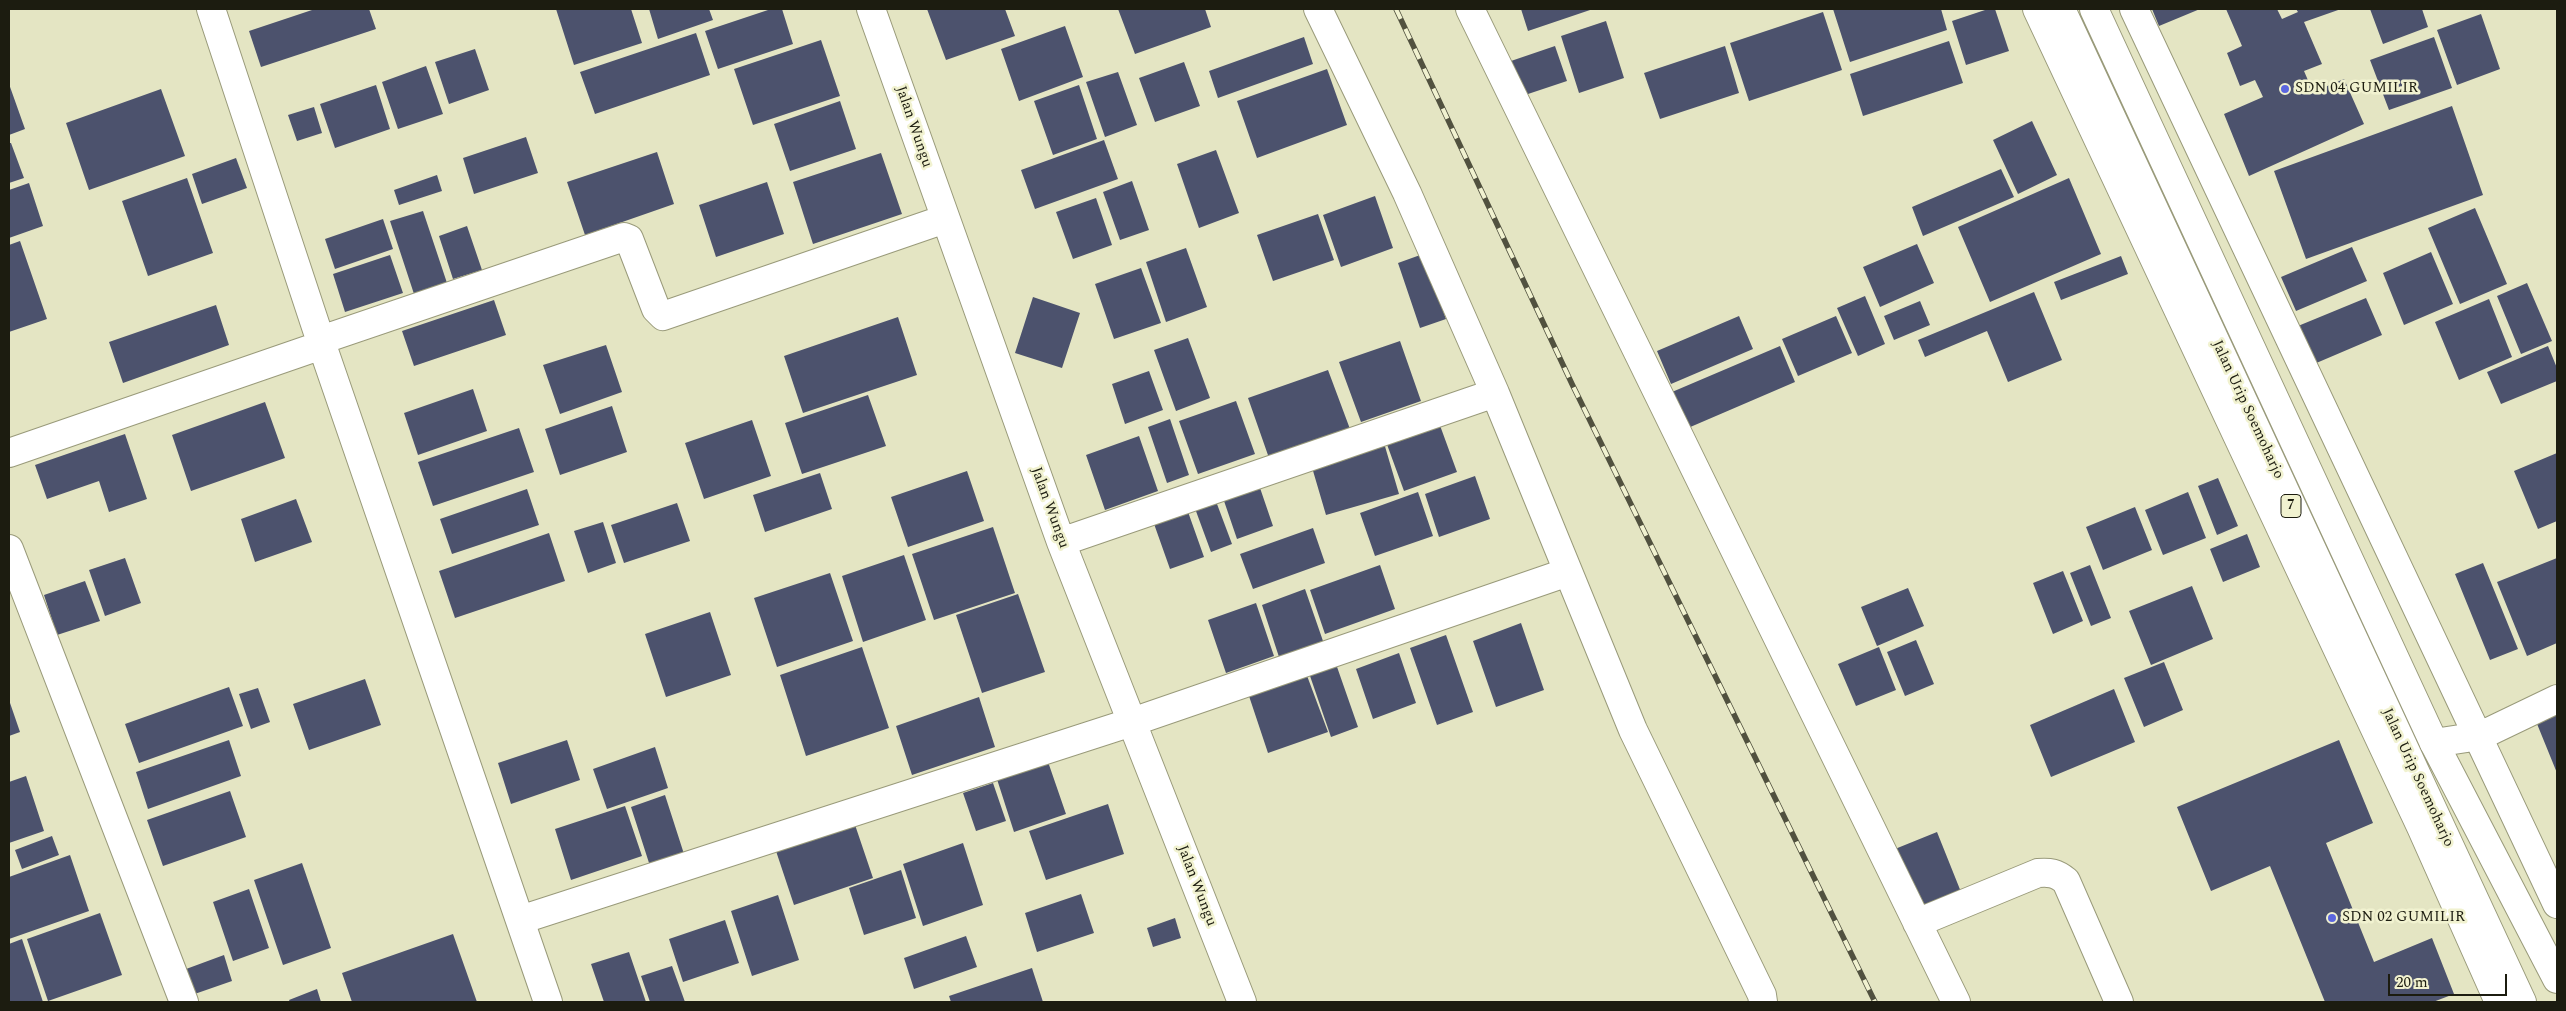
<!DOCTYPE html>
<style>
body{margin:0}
#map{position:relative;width:2566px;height:1011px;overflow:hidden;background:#e4e5c3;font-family:Spectral,serif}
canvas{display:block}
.frame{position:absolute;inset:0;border:10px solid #1c1c10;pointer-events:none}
.scale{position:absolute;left:2388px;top:974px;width:119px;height:22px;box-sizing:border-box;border:2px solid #1c1c10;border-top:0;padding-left:6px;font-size:15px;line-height:18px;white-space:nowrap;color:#1c1c10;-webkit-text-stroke:4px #f1f2d0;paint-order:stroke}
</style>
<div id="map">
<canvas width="2566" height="1011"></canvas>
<div class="frame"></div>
<div class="scale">20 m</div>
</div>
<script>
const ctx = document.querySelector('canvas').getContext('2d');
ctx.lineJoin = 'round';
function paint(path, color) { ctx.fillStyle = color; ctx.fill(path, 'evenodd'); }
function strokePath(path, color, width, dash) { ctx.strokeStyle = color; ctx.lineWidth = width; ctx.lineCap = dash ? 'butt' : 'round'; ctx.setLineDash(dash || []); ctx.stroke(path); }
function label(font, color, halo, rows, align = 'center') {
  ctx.font = font + ' Spectral,serif'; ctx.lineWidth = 5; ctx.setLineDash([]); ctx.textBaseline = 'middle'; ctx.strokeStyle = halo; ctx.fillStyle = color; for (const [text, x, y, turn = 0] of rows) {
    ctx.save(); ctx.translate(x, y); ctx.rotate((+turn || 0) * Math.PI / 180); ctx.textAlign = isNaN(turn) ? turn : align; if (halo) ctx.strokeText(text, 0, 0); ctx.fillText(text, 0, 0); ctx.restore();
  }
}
paint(new Path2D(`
 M315,9h54l7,20 -115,38 -12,-36z
 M556,9h75l11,34 -68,22z
 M649,9h60l4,11 -55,19z
 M771,9h11l11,35 -75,25 -13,-38z
 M927,9h78l10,27 -69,24z
 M1118,9h87l6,18 -76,27z
 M1521,9h72l-65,22z
 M1833,9h108l6,21 -97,32z
 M1988,9h7l14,42 -43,14 -14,-44z
 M2152,9h48l-41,17z
 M2226,9h51l5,10 16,-7 -2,-3h45l-37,13 18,42 -18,7 9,21 31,-13 20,45 -115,52 -25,-62 39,-17 -8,-17 -15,6 -13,-33 15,-7z
 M2370,9h52l6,18 -45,17z
 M1823,12l19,58 -93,31 -19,-58z
 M2481,14l19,55 -43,16 -20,-55z
 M1606,21l18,57 -45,15 -18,-57z
 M1065,26l18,51 -64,24 -18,-52z
 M696,33l14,42 -115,39 -15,-42z
 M1304,37l9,27 -95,34 -9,-27z
 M2434,37l18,51 -63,22 -19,-50z
 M821,40l19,56 -87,29 -19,-56z
 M1949,41l14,42 -100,33 -13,-42z
 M1555,46l12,35 -45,15 -11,-35z
 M1725,46l14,47 -79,26 -16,-46z
 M475,49l14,41 -40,14 -14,-42z
 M1184,62l16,44 -45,16 -16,-44z
 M426,66l17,48 -45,15 -16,-47z
 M1327,69l20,56 -90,33 -20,-57z
 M1118,72l19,53 -32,12 -19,-55z
 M9,84l16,45 -16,6z
 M376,85l14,44 -55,19 -15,-44z
 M1079,85l18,54 -44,16 -19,-54z
 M161,89l24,67 -96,34 -23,-67z
 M840,101l16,48 -66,22 -16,-47z
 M2452,106l31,89 -177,64 -32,-88z
 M314,107l8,26 -25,8 -9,-26z
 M2032,121l25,54 -39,19 -25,-54z
 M526,137l12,36 -64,21 -11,-36z
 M1104,140l14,39 -83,30 -14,-39z
 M9,143h2l13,35 -15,5z
 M1216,150l23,63 -40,15 -22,-64z
 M657,152l17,52 -89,31 -18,-53z
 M881,153l21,61 -89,30 -20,-62z
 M236,158l11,30 -45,16 -10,-30z
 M2001,169l13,28 -91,39 -11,-29z
 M437,175l5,16 -43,14 -5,-15z
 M187,178l26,75 -65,23 -26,-75z
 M2069,178l32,76 -111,48 -32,-75z
 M1132,181l17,49 -29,10 -17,-48z
 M767,182l17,52 -68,23 -17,-52z
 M29,183l14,43 -34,12v-48z
 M1375,196l18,52 -52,19 -18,-52z
 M1096,198l16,47 -39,14 -17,-47z
 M2475,208l32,76 -47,20 -32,-76z
 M423,211l24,72 -33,11 -24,-73z
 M1318,214l16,46 -61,21 -16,-46z
 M383,219l10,30 -58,20 -10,-30z
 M467,226l15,44 -29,9 -14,-43z
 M20,241l27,78 -38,13v-87z
 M1917,244l17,39 -54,24 -17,-40z
 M2352,247l15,34 -71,30 -15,-34z
 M1186,248l21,59 -41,15 -20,-60z
 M2431,252l22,52 -49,21 -21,-52z
 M1423,254l23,65 -26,9 -22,-65z
 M390,255l13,38 -58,19 -12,-38z
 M2121,256l7,18 -67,26 -7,-18z
 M1141,268l20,55 -47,16 -19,-55z
 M2527,283l25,58 -31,13 -24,-58z
 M2034,292l28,68 -54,22 -21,-51 -62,26 -7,-17z
 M1865,296l20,48 -27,12 -21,-48z
 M1033,297l47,16 -18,55 -47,-15z
 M2366,298l16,37 -68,29 -16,-38z
 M2489,299l23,58 -53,23 -24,-58z
 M494,300l12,35 -92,31 -12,-35z
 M1920,301l10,24 -36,15 -10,-24z
 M216,305l13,40 -106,38 -14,-41z
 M1739,316l14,33 -82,35 -14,-33z
 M1836,316l16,37 -54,23 -16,-37z
 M898,317l19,58 -114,38 -19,-57z
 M1188,338l22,60 -34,13 -22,-61z
 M1400,341l21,60 -60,21 -22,-60z
 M606,345l16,47 -62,22 -17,-49z
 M1780,346l15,36 -107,46 -16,-36z
 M2548,346l9,22v13l-56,23 -14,-32z
 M1328,370l22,59 -81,29 -21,-60z
 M1149,371l14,39 -38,14 -13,-40z
 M473,389l14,42 -69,24 -14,-42z
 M868,395l18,51 -84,28 -17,-51z
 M1236,401l19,53 -57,20 -19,-53z
 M265,402l20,56 -94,33 -19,-56z
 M612,406l15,46 -67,23 -15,-46z
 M1170,419l19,56 -22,8 -19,-56z
 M752,420l19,56 -67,23 -19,-56z
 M1438,420l19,52 -53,19 -19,-52z
 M519,428l15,44 -101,34 -15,-44z
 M125,434l22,65 -38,13 -10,-31 -52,18 -12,-34z
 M1139,436l19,55 -53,19 -19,-55z
 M1384,443l15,51 -73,21 -15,-51z
 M2557,453v68l-19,8 -24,-58z
 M967,471l17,50 -76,26 -17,-50z
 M820,473l12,36 -67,23 -12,-37z
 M1475,476l15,43 -51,18 -14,-43z
 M2218,478l20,48 -21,9 -19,-49z
 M1259,485l14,41 -36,13 -14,-41z
 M527,489l12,36 -87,29 -12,-35z
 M1418,492l15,44 -58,20 -15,-43z
 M2188,492l18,46 -43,17 -18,-45z
 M1214,496l18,48 -21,8 -18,-49z
 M296,499l16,43 -57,20 -14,-43z
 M677,503l13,38 -66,22 -13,-38z
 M2135,507l17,43 -49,20 -17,-43z
 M1187,509l17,48 -34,12 -17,-48z
 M603,522l13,41 -28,10 -14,-42z
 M993,527l22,66 -81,27 -22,-66z
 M1313,528l12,35 -72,26 -13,-35z
 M549,533l16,48 -110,37 -16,-47z
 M2247,534l13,33 -37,15 -13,-33z
 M904,555l22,65 -63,22 -21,-66z
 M125,558l16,45 -36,13 -16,-46z
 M2557,558v85l-30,13 -30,-74z
 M2483,563l35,86 -28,11 -35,-86z
 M1380,565l15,44 -70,25 -15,-44z
 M2090,565l21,53 -20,8 -21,-53z
 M2063,571l20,50 -30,13 -20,-51z
 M830,573l23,68 -76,26 -23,-69z
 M85,581l15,40 -43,14 -13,-40z
 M2192,586l21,53 -62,26 -22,-54z
 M1908,588l16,38 -47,20 -16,-39z
 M1305,589l18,52 -44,16 -17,-52z
 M1018,594l27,78 -63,21 -26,-78z
 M1256,603l18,53 -48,17 -18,-53z
 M710,612l21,63 -65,22 -21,-63z
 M1521,623l23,67 -48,17 -23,-66z
 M1446,635l27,77 -36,13 -27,-77z
 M1916,640l18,44 -29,12 -18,-44z
 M862,647l27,81 -83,28 -26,-81z
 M1879,647l17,43 -40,16 -18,-42z
 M1399,653l17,50 -43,16 -17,-50z
 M2164,662l19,48 -39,17 -20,-49z
 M1336,664l22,63 -27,10 -22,-64z
 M1306,673l22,59 -60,21 -20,-60z
 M365,679l16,46 -72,25 -16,-46z
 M229,687l14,39 -104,37 -14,-39z
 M258,688l12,34 -19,7 -12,-35z
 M2114,689l21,53 -84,35 -21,-52z
 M979,697l16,50 -83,28 -16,-49z
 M9,700l11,32 -11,4z
 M2557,704v69l-24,-59z
 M229,740l12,36 -93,33 -12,-37z
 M567,740l13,40 -69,24 -13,-41z
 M2339,740l34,83 -47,20 48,119 58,-24 22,56 -21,8h-108l-55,-136 -59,25 -34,-84z
 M655,747l13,41 -61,21 -14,-40z
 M1046,756l20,58 -52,18 -19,-59z
 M26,776l18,55 -35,12v-61z
 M993,783l13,38 -30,10 -13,-38z
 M230,791l16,46 -83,29 -16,-46z
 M665,795l19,59 -34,12 -19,-59z
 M1108,804l16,50 -78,26 -17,-49z
 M625,806l17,50 -71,24 -16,-51z
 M852,816l21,62 -79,27 -21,-63z
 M1937,832l24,60 -41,18 -25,-61z
 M52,836l7,19 -37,14 -7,-19z
 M963,843l20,62 -60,21 -20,-62z
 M70,855l19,56 -80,28v-62z
 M302,863l29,85 -48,17 -29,-85z
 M901,870l15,48 -52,17 -15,-47z
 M249,889l20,59 -36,13 -20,-59z
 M1081,894l13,39 -57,19 -12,-39z
 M778,895l21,65 -47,16 -21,-65z
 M100,913l22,62 -74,26 -21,-62z
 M1175,918l6,20 -28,9 -6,-19z
 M725,920l14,43 -56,19 -14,-43z
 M453,934l24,68h-125l-10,-29z
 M966,936l11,31 -63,22 -10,-31z
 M22,939l21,63h-34v-58z
 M629,952l17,50h-42l-13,-38z
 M224,955l8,26 -46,16 -8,-25z
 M672,966l13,36h-35l-9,-26z
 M1032,968l11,34h-92l-2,-6z
 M317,989l4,13h-31l-1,-2z`), '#4c526d');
const minor = new Path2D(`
 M211,9l111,336 226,657
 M871,9l190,533 181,460
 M1318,9l89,184 88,200 138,337 129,265 1,7
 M1470,9l486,993
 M2037,9l384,818 78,175
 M2134,9l423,895
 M321,340l303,-103 5,2 27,70 7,7 282,-97
 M9,453l313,-108
 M1061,542l434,-149
 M9,549l175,453
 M2434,743l46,-7 77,-37
 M520,920l612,-198 436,-150
 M1917,923l121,-50c12,-1 18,0 28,8l53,121`);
const highway = new Path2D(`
 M2061,9l461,993
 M2094,9l340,734 123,236`);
strokePath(minor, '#999a7a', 30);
strokePath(highway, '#999a7a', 30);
strokePath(minor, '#fff', 28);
strokePath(highway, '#fff', 28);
const rail = new Path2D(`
 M1396,9l176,375 303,618`);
strokePath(rail, '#51513f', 5.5);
strokePath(rail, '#f1f2d0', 4, [11]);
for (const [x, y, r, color] of [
 [2285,89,5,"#5b66de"],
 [2332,918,5,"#5b66de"]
]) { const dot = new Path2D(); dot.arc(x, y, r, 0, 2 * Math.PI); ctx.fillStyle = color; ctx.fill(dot); strokePath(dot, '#f1f2d0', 2); }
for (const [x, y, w] of [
 [2291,506,20]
]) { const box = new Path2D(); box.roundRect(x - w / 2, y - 11.5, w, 23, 4); ctx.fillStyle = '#f1f2d0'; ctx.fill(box); strokePath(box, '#1c1c10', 1); }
label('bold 14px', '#1c1c10', null, [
 ["7",2291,506]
]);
label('15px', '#1c1c10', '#f1f2d0', [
 ["SDN 04 GUMILIR",2295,89],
 ["SDN 02 GUMILIR",2342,918]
], 'left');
label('15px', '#1c1c10', '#f1f2d0', [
 ["Jalan Wungu",913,127,71],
 ["Jalan Urip Soemoharjo",2247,410,65],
 ["Jalan Wungu",1049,508,70],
 ["Jalan Urip Soemoharjo",2417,778,65],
 ["Jalan Wungu",1196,886,69]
]);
</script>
